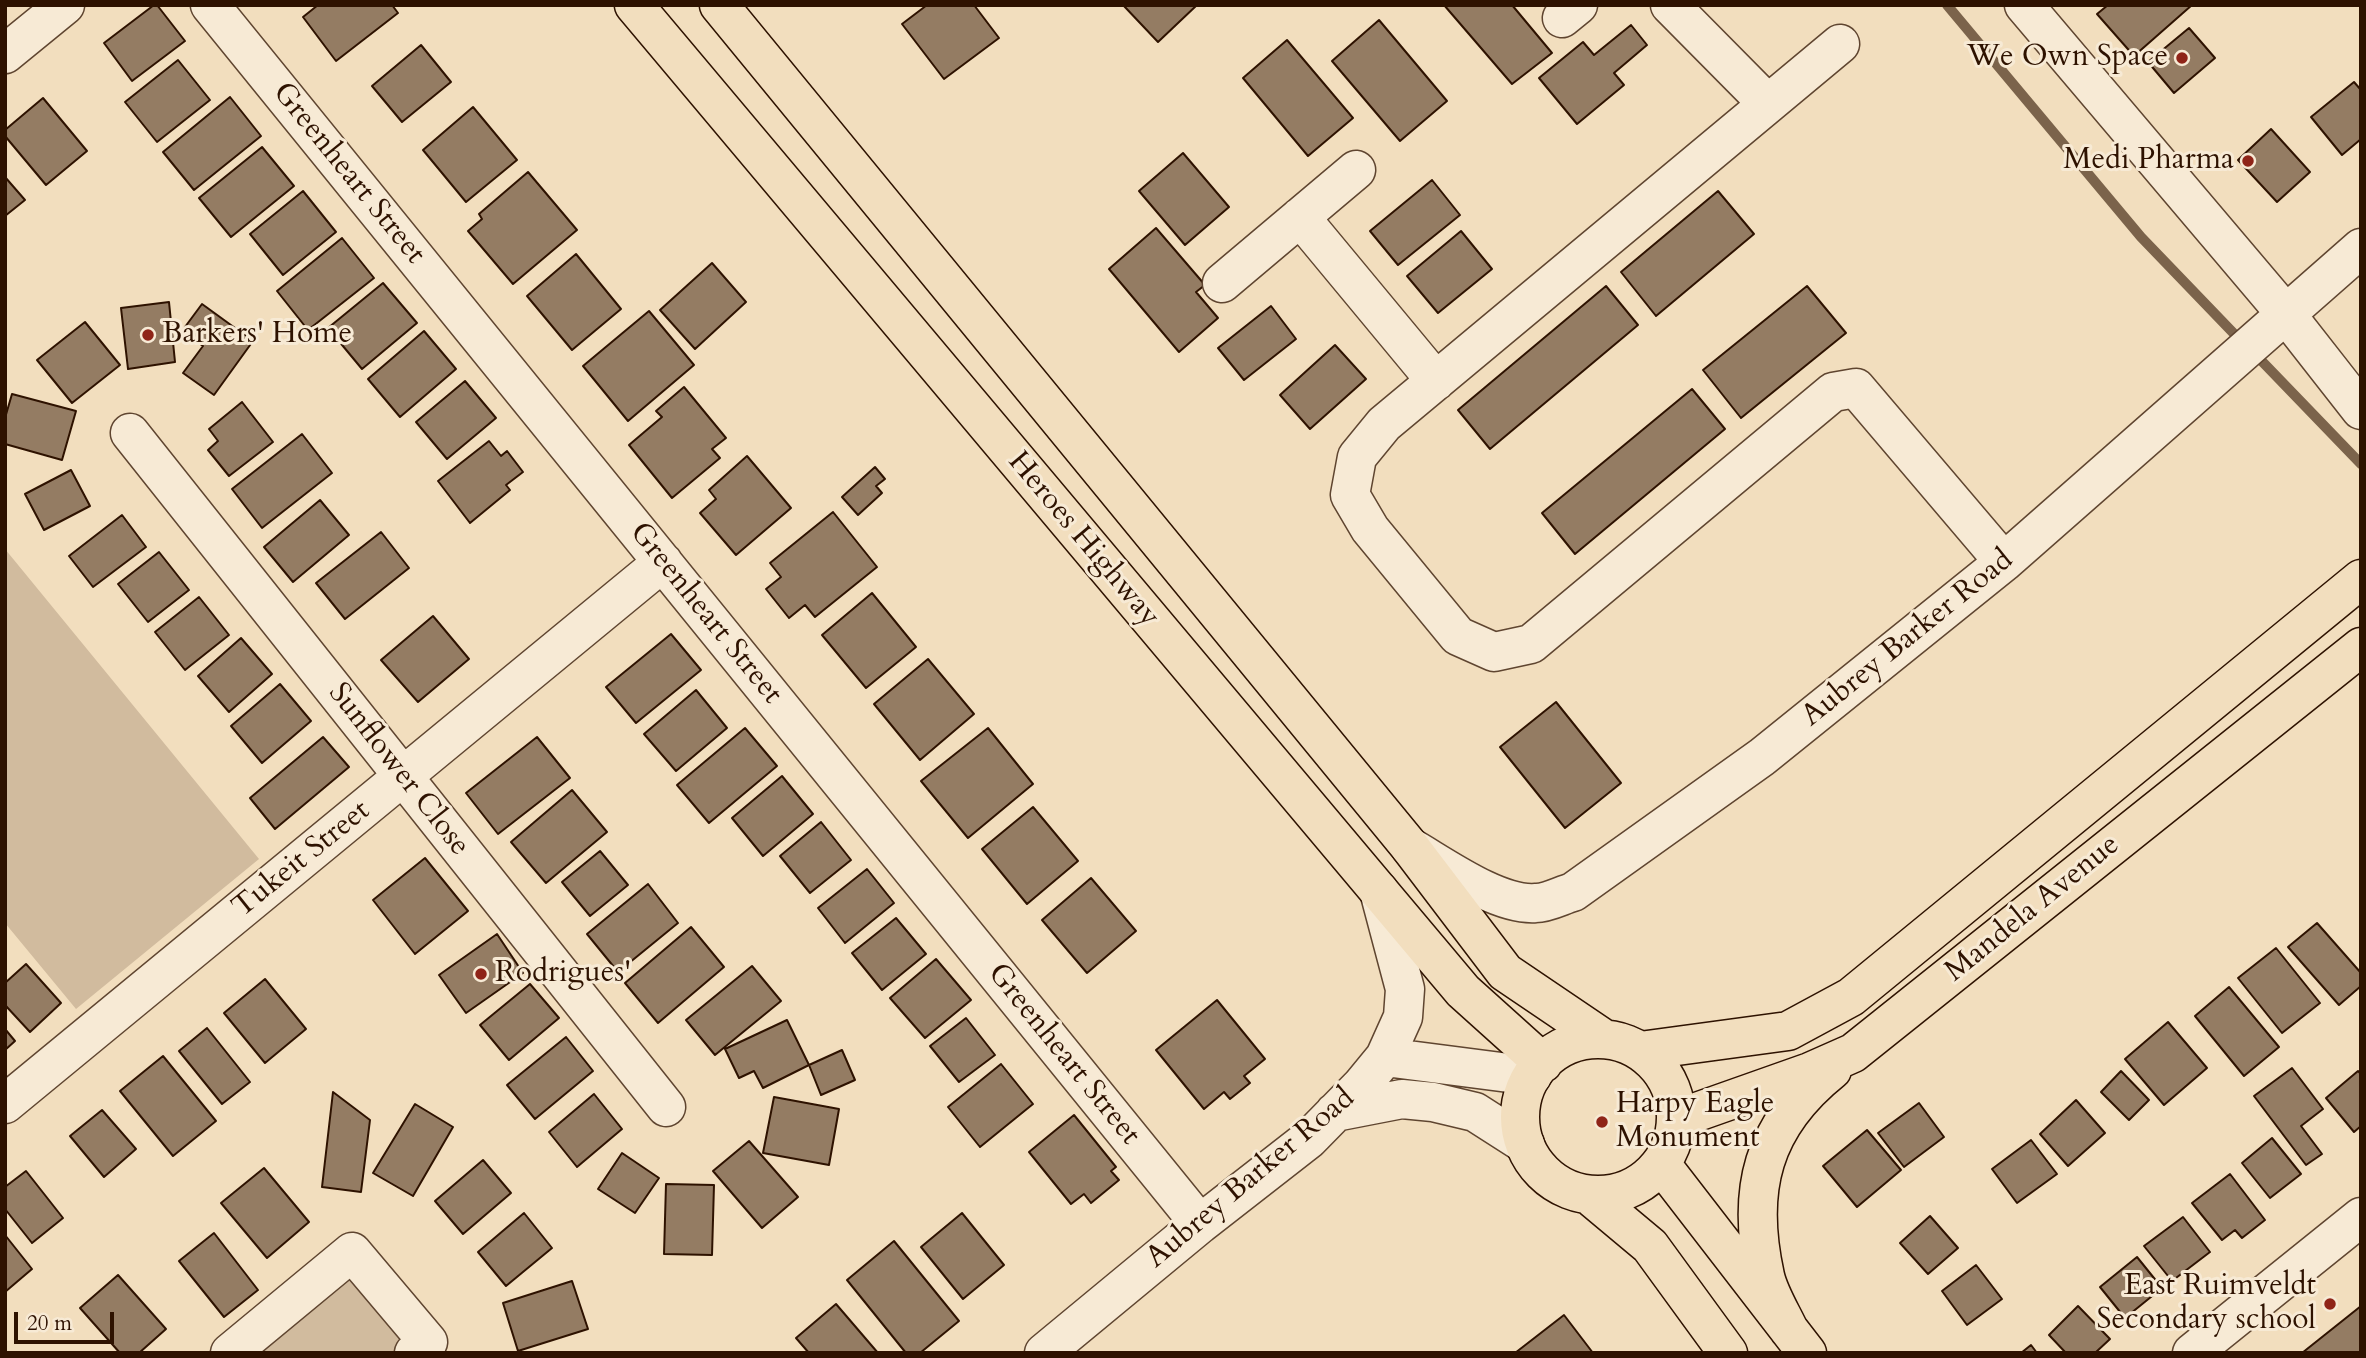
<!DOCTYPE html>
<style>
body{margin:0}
#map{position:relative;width:2366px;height:1358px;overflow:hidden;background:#f2debe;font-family:Cardo,serif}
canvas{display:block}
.frame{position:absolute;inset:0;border:7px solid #2e1200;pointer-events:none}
.scale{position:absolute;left:14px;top:1312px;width:100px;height:32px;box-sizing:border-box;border:4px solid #2e1200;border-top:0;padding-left:9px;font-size:21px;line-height:24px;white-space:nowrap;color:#2e1200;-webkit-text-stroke:5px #f7ead5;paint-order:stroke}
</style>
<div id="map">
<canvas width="2366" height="1358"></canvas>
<div class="frame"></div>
<div class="scale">20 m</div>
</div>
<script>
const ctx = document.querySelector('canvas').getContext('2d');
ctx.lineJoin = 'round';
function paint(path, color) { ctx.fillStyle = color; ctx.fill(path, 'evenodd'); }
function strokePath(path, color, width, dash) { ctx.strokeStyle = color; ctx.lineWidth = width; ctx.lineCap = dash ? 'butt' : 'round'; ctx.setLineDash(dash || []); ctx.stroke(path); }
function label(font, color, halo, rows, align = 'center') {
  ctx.font = font + ' Cardo,serif'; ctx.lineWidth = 6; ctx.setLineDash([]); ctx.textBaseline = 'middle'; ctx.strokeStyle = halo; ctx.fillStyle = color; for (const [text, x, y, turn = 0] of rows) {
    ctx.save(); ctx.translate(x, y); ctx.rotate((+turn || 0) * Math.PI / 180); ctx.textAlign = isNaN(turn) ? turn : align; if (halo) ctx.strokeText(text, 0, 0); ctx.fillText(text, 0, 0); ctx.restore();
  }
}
paint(new Path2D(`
 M5,549l254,310 -183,150 -71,-86z
 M350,1272l59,69 -14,12h-142z`), '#d1bb9e');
strokePath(new Path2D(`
 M1947,5l194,232 101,105
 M2253,352l108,112`), '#7b634b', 10);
const building = new Path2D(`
 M154,5h3l28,36 -53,40 -28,-38z
 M318,5h74l6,8 -62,48 -33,-44z
 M927,5h47l25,33 -55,41 -42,-55z
 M1123,5h74l-39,37z
 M1444,5h68l40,48 -40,31z
 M2108,5h84l-58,51 -37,-42z
 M1379,20l68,81 -47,40 -68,-80z
 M1631,25l16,20 -33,28 10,12 -47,39 -38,-46 44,-36 11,13z
 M2189,28l26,30 -41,35 -26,-31z
 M1287,40l66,78 -45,38 -65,-78z
 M421,45l30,37 -49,40 -30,-36z
 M178,60l32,40 -53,42 -32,-40z
 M2354,82l7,8v49l-19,16 -31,-38z
 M230,97l31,39 -67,54 -31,-38z
 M43,98l44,53 -41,34 -41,-49v-6z
 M473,107l44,53 -51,42 -43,-52z
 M2271,129l39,43 -33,30 -39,-42z
 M262,147l32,39 -63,51 -32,-39z
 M1183,153l46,54 -44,38 -46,-54z
 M528,172l49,58 -64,54 -45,-53 14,-12 -3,-5z
 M5,177l20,23 -20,16z
 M1432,180l28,35 -62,50 -28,-34z
 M303,191l33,41 -53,43 -33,-41z
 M1718,191l36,43 -98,82 -35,-44z
 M1156,228l49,57 -9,7 22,26 -39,34 -70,-83z
 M1461,231l31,38 -54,44 -31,-37z
 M342,238l32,40 -66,52 -31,-39z
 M576,254l45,55 -49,41 -45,-54z
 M712,263l34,39 -51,47 -35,-39z
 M383,283l34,40 -55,46 -34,-41z
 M1606,286l32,39 -148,124 -32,-39z
 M1807,286l39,47 -105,85 -38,-48z
 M169,302l6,60 -47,7 -7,-61z
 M202,304l51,37 -39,54 -31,-22 20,-27 -21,-15z
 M1271,306l25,33 -52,41 -26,-32z
 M649,311l45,54 -66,56 -45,-55z
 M85,322l35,43 -48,38 -35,-43z
 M424,331l32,38 -56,48 -32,-38z
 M1335,345l31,34 -56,50 -30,-34z
 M465,381l31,37 -49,41 -31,-37z
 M684,387l42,51 -14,11 8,9 -48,40 -43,-53 33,-28 -6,-6z
 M1692,389l33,40 -150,125 -33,-41z
 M12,394l64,17 -14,49 -57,-16v-26z
 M242,402l31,40 -44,34 -21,-26 10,-9 -9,-12z
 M302,434l30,39 -70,55 -30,-39z
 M489,441l12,15 6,-5 16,21 -17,13 4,5 -40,33 -32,-42z
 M747,456l44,52 -55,47 -36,-42 16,-14 -7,-9z
 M875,467l10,12 -9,7 6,7 -24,22 -16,-18z
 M71,470l19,36 -46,24 -19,-36z
 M320,500l29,35 -56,47 -29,-35z
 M833,512l44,55 -62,50 -10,-12 -16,13 -23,-29 15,-12 -11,-14z
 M122,515l24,32 -53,40 -24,-31z
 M381,532l28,36 -64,51 -29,-36z
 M159,552l30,38 -41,32 -30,-38z
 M872,593l44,54 -50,41 -44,-53z
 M199,597l30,38 -44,35 -30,-38z
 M433,616l36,43 -51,43 -37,-42z
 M671,634l30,36 -65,53 -30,-36z
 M241,638l31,36 -43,38 -31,-36z
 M928,659l46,55 -54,46 -46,-56z
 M280,684l31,37 -49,42 -31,-37z
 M696,690l31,38 -51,43 -32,-37z
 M1556,702l65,81 -56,45 -65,-81z
 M745,728l32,38 -68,57 -32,-38z
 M988,728l45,56 -65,54 -47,-57z
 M323,737l26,30 -74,62 -25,-31z
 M537,737l33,41 -72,56 -32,-41z
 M782,776l31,38 -50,42 -31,-38z
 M572,790l35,42 -61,51 -35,-41z
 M1033,807l45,54 -51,43 -45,-55z
 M821,822l30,38 -41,33 -30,-37z
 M600,851l28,34 -38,31 -28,-34z
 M425,858l43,53 -53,43 -42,-54z
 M867,869l27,34 -49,40 -27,-35z
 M1091,878l45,53 -49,42 -45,-53z
 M648,884l30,39 -60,49 -31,-38z
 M896,918l30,36 -44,36 -30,-37z
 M2317,923l44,50v13l-22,19 -51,-58z
 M691,927l33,40 -66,56 -33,-40z
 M497,934l26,39 -57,40 -27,-38z
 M2276,948l44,55 -38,30 -44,-55z
 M936,959l35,41 -46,38 -35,-40z
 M26,964l35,39 -31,29 -25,-27v-22z
 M752,966l29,35 -66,54 -29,-35z
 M265,979l41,50 -41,34 -41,-50z
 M530,984l29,34 -50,42 -29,-35z
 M2229,987l50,60 -35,29 -49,-60z
 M1217,1000l48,59 -21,17 6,7 -20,16 -6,-7 -20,17 -48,-59z
 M966,1018l29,37 -36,27 -29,-36z
 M787,1020l22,45 -46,23 -9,-17 -15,7 -14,-29z
 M2168,1022l39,46 -43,37 -39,-46z
 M207,1028l43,54 -28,22 -43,-53z
 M5,1029l10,12 -10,9z
 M566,1037l27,34 -58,48 -28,-34z
 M842,1050l13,30 -34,15 -12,-30z
 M163,1056l53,65 -43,35 -53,-65z
 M1001,1064l32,40 -53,43 -32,-40z
 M2292,1068l31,41 -22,17 21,28 -16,11 -52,-69z
 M2121,1071l28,29 -20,20 -28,-28z
 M2358,1071l3,3v52l-7,6 -28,-34z
 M333,1092l37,28 -9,72 -39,-5z
 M594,1094l28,35 -45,38 -28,-35z
 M774,1097l65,12 -10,56 -66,-12z
 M2076,1100l29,33 -37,33 -28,-32z
 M1919,1103l25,34 -40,30 -26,-34z
 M415,1104l38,23 -40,69 -40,-23z
 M102,1110l34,39 -32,28 -34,-41z
 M1074,1115l42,52 -5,4 8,9 -28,23 -7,-9 -13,10 -42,-52z
 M1867,1130l34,40 -44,37 -34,-41z
 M2272,1138l29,36 -31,24 -28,-35z
 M2031,1140l26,34 -40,29 -25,-34z
 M749,1141l49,56 -36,31 -49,-57z
 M622,1153l37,25 -24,35 -37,-24z
 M483,1160l28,33 -48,41 -28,-33z
 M264,1168l45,54 -42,36 -46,-55z
 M26,1171l37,47 -31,25 -27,-34v-22z
 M2230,1174l35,46 -23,18 -7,-8 -13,10 -30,-37z
 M666,1184l48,1 -2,70 -48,-1z
 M524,1213l28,35 -46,38 -28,-34z
 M962,1213l42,52 -41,34 -42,-52z
 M1930,1216l28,32 -30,26 -28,-31z
 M2183,1217l27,35 -38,29 -28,-35z
 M214,1233l44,57 -34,27 -45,-56z
 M5,1235l27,34 -27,23z
 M894,1241l65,80 -39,32h-14l-59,-73z
 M2137,1257l25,31 -37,30 -25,-31z
 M1976,1265l26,34 -35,26 -25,-34z
 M118,1275l48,54 -27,24h-19l-40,-45z
 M572,1281l16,48 -70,22 -15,-48z
 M836,1304l42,49h-69l-13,-15z
 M2078,1306l32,33 -15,14h-29l-17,-18z
 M2361,1306v47h-59z
 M1564,1315l29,38h-78z
 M2031,1345l6,8h-16z`);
paint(building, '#947c63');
strokePath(building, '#2e1200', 2);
const minor = new Path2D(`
 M210,5l990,1219
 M1670,5l98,99
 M2024,5l261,308 76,97
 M1562,18l16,-13
 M1840,44l-456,380 -27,33 -7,38 20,34 88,107 36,16 37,-8 302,-252 23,-4 148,174
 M5,54l60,-49
 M1300,217l136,164
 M1222,283l134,-113
 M130,433l536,674
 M1410,847c33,19 88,59 126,56 12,0 26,-8 37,-11l189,-135 242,-195 357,-314
 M1385,1057l147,19
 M5,1104l658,-542
 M1335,1112l67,-13 31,3 42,10 50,32
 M230,1353l122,-101 76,90 -14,11
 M1044,1353l156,-129 109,-85 53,-54 23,-28 18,-40 2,-28 -26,-98
 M2192,1353l169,-136`);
const major = new Path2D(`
 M634,5l829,986 80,72
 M719,5l691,842 95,125 99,67
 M1520 1117a78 78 0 1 1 156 0a78 78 0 1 1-156 0Z
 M1640,1051l148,-20 63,-34 510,-418
 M1677,1119l133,-47 43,-19 508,-406
 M1661,1164l146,189
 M1589,1195l61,51 78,107
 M1789,1330c-8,-17 -20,-36 -24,-54 -19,-86 -3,-150 67,-206`);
strokePath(minor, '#5f4530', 41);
strokePath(major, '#2e1200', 41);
strokePath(minor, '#f7ead5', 38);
strokePath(major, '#f2debe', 38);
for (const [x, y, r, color] of [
 [2182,58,7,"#8f2418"],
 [2248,161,7,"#8f2418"],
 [148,335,7,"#8f2418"],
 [481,974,7,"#8f2418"],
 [1602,1122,7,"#8f2418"],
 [2330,1304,7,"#8f2418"]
]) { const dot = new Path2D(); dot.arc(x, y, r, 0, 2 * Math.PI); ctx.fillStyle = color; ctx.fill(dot); strokePath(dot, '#f7ead5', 2.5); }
label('30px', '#2e1200', '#f7ead5', [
 ["We Own Space",2168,58],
 ["Medi Pharma",2234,161],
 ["Barkers' Home",162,335,"left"],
 ["Rodrigues'",495,974,"left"],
 ["Harpy Eagle",1616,1105,"left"],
 ["Monument",1616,1139,"left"],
 ["East Ruimveldt",2316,1287],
 ["Secondary school",2316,1321]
], 'right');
label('30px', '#2e1200', '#f7ead5', [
 ["Greenheart Street",348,174,51],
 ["Heroes Highway",1083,540,50],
 ["Greenheart Street",705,614,51],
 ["Aubrey Barker Road",1908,639,-39],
 ["Sunflower Close",398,770,52],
 ["Tukeit Street",302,860,-39],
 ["Mandela Avenue",2033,909,-39],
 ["Greenheart Street",1063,1055,51],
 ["Aubrey Barker Road",1251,1179,-40]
]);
</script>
